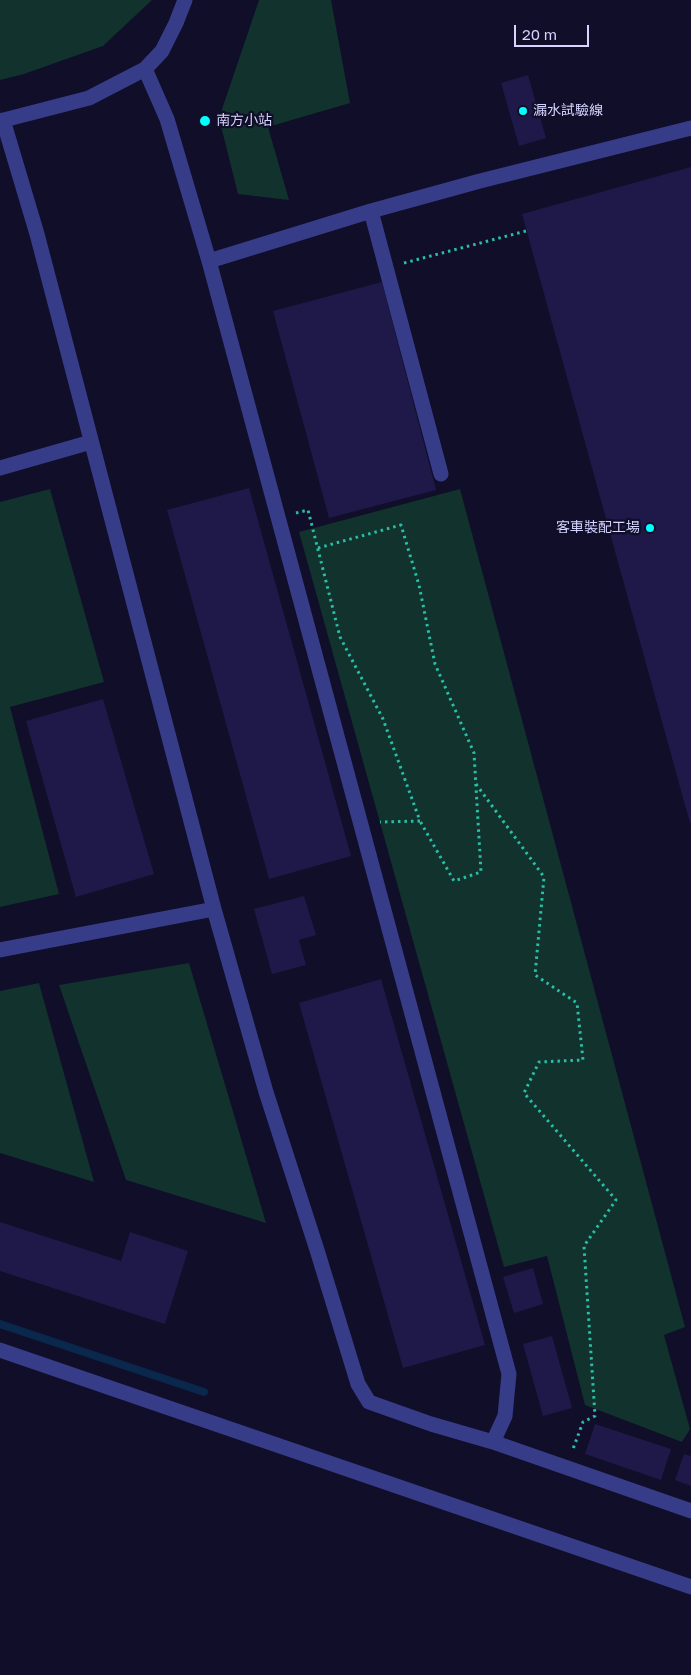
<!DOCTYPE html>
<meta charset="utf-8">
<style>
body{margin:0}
#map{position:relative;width:691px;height:1675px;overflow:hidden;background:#100e28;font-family:"Golos Text",sans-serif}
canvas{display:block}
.scale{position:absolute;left:514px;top:25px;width:75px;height:22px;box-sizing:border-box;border:2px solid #d5d5ff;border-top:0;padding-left:6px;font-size:15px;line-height:18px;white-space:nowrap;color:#d5d5ff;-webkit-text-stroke:4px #100e28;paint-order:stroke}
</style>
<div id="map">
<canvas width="691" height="1675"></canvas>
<div class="scale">20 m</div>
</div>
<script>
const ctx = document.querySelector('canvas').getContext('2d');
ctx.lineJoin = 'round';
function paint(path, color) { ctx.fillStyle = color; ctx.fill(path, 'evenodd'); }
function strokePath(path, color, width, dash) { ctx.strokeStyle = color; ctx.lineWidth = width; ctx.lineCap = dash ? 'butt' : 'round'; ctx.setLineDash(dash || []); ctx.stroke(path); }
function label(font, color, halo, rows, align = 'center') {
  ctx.font = font + ' "Golos Text","Noto Sans TC",sans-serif'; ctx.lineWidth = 4.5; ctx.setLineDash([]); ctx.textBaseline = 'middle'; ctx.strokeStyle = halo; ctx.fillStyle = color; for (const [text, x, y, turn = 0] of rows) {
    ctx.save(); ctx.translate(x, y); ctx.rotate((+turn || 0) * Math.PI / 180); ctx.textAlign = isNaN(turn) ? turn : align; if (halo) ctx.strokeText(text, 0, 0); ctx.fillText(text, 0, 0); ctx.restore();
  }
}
paint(new Path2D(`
 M0,0h152l-49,46 -79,28 -24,6z
 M259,0h72l19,103 -82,24 21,73 -51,-6 -19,-76z
 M50,489l54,193 -94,25 49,187 -59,13v-405z
 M460,489l225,838 -21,8 26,94 -8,13 -97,-37 -38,-149 -43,11 -205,-735z
 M189,963l77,260 -140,-43 -67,-195z
 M39,983l55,199 -94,-29v-162z`), '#11322d');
strokePath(new Path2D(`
 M0,1324l204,68`), '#09284b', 8);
paint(new Path2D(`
 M528,75l18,63 -27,8 -18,-63z
 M691,167v656h-1l-168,-609z
 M382,282l54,208 -107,28 -56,-207z
 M249,488l102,368 -82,23 -102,-369z
 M103,699l51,175 -78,23 -50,-176z
 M304,896l12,39 -17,5 7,25 -34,9 -18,-65z
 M381,979l104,366 -82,23 -104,-365z
 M0,1222l121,39 9,-29 58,19 -23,73 -165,-53z
 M533,1268l10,36 -29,9 -11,-36z
 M552,1336l20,72 -29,8 -20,-72z
 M595,1424l76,25 -10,31 -76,-26z
 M684,1454l7,2v30l-16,-6z`), '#1e1949');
strokePath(new Path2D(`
 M404,263l122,-32
 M296,513l12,-3 32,127 43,82 37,102 -40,1
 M318,548l83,-23 18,60 16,79 39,89 7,119 -27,9 -34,-60
 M476,784l68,93 -9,98 42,28 6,57 -44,2 -15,31 92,107 -32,46 11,170 -12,6 -10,27`), '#29bfa7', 3, [2.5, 4]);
strokePath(new Path2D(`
 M145,69l22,50 42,142 300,1113 -4,42 -12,26
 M3,120l34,114 177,675 52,183 51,158 41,134 11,18 62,22 62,18 198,69
 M0,121l89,-23 56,-29 17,-18 14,-28 9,-23
 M371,211l70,263
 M209,261l162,-50 109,-30 211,-53
 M0,468l91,-26
 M0,950l214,-41
 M0,1350l691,237`), '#373c89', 15);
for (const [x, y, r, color] of [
 [523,111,5,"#01ffff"],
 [205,121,6,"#01ffff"],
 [650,528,5,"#01ffff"]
]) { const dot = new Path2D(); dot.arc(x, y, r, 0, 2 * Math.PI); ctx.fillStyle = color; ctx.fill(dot); strokePath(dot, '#100e28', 2); }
label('14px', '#d5d5ff', '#100e28', [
 ["漏水試驗線",533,111],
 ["南方小站",216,121],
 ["客車裝配工場",640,528,"right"]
], 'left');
</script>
